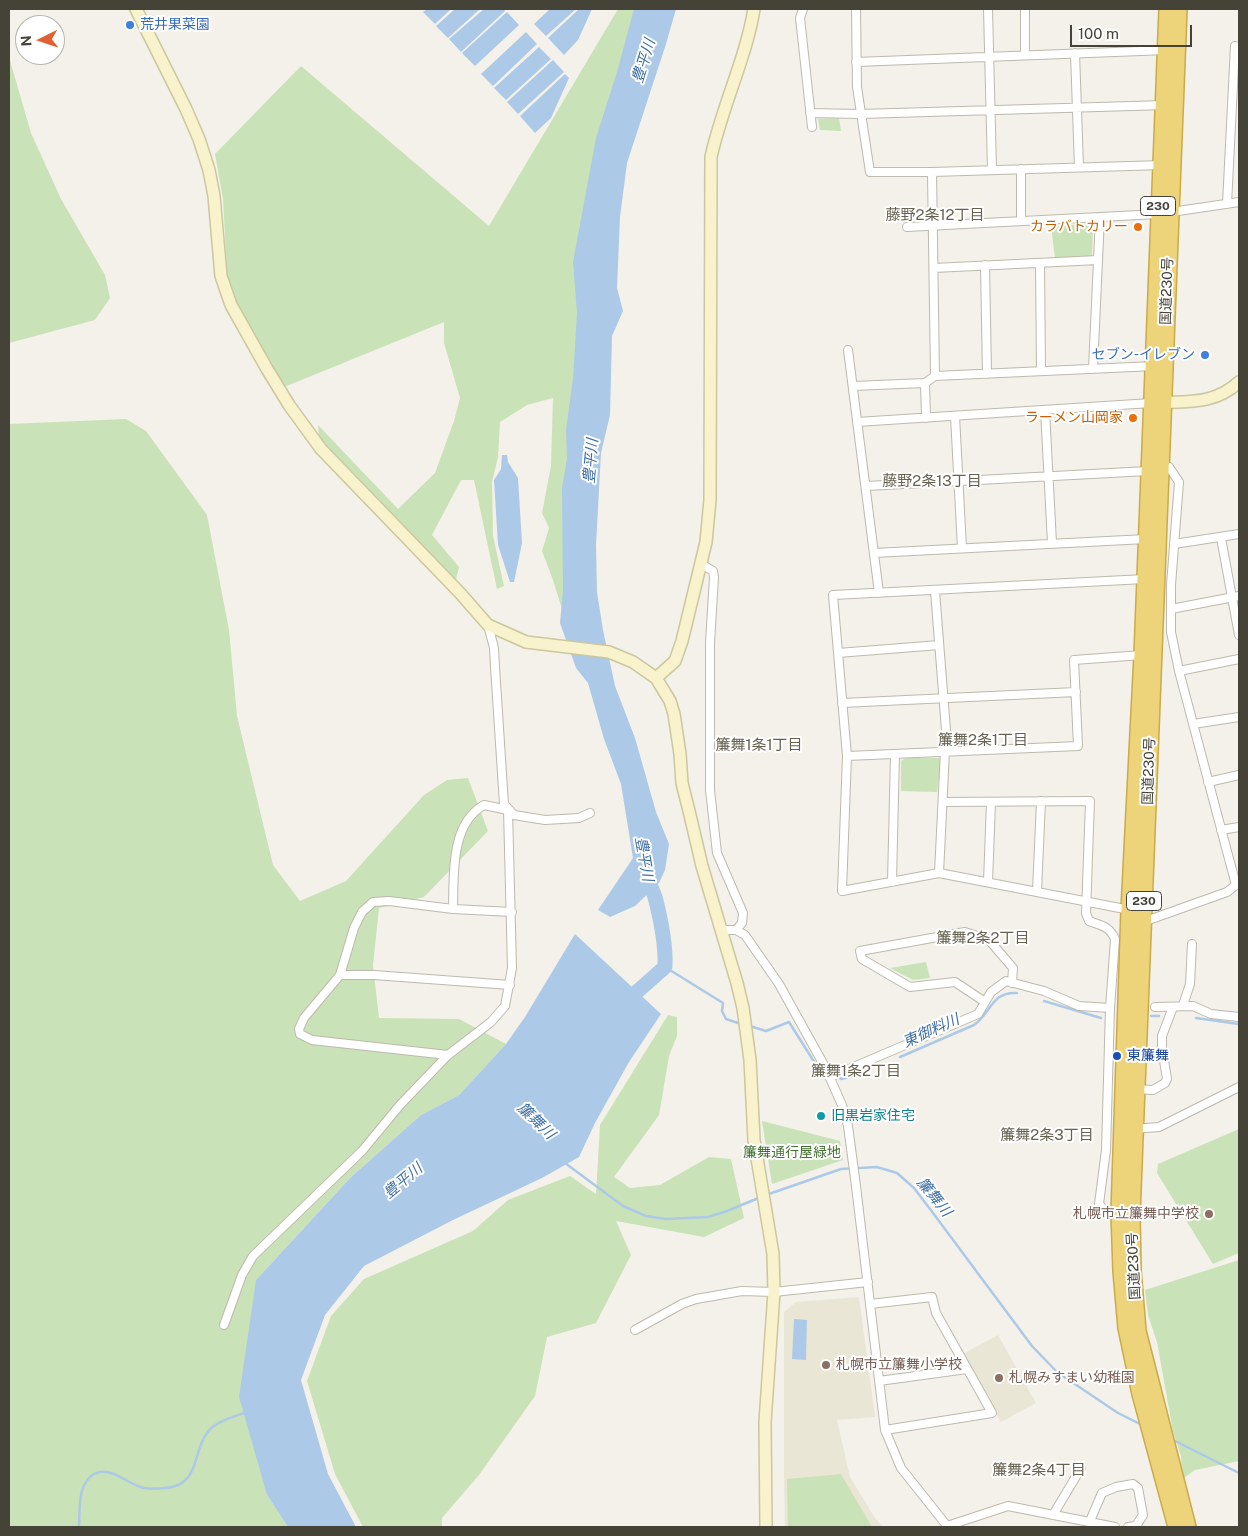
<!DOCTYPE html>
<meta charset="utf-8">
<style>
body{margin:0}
#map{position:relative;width:1248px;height:1536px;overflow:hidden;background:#f3f1e9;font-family:"Public Sans",sans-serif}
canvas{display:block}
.frame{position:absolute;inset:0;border:10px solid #454238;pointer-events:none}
.north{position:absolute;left:15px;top:15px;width:50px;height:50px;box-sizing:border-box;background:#fff;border:1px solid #b5b3af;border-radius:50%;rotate:266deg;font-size:14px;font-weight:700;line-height:20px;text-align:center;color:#454238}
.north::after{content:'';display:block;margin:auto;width:18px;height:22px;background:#e16032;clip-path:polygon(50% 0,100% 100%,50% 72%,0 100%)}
.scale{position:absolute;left:1070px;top:25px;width:122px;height:22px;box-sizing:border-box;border:2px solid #454238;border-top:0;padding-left:6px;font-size:15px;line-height:18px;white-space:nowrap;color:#454238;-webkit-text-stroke:4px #fff;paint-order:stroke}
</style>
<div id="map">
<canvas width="1248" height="1536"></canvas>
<div class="frame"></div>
<div class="north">N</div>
<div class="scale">100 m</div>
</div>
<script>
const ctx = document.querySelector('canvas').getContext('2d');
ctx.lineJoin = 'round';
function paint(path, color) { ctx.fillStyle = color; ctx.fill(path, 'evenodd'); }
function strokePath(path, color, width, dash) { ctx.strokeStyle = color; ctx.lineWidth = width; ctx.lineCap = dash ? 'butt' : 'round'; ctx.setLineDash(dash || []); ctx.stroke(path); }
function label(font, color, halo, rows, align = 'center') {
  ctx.font = font + ' "Public Sans","Noto Sans JP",sans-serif'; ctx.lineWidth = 4; ctx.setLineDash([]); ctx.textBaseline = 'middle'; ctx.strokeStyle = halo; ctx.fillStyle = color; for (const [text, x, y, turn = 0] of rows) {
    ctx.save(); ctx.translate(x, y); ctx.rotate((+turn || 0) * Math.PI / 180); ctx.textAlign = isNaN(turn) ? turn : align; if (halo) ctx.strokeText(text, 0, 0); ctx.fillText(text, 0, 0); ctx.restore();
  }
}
paint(new Path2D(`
 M859,1297l16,120 -38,3 13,57 25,41 8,9h-98l-1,-45v-170l12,-10z
 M998,1335l38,68 -35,19 -38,-68z`), '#eae6d5');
paint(new Path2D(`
 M618,9h20l-68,626 -17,-55 -11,-29 7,-23 -7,-15 9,-47 2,-68 -26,7 -27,17 -2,35 -6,25 1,54 11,50 -7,3 -23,-109h-13l-29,55 27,32 -3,13 -137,-143 -1,-12 80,84 37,-36 19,-52 6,-23 -16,-55v-21l-160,65 -47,-82 -10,-31 -4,-75 -8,-45 86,-88 188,160z
 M9,57l22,76 30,66 44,76 5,23 -15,22 -86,23z
 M839,118l2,13 -21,-1 -2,-11z
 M1091,224l2,3 -1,29 -37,2 -4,-32z
 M126,419l20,12 61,84 22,115 8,86 36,149 27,36 46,-20 78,-86 23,-15 21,-2 20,53 -64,66 -45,11 -6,57 6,53 80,1 47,25 -47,51 -38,20 -70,62 -95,103 11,215 21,32h-279v-1103z
 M906,758h33l2,3 -4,31 -36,-1v-30z
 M926,962l4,16 -17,2 -23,-12z
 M668,1015l9,2v19l-8,20 -10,59 -45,62 16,11 30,-3 49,-28 22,2 13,59 -40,19 -88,-16 15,34 -35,68 -49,14 -12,59 -56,79 -37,43v9h-79l-28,-53 -28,-93 24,-65 33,-37 109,-48 35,-31 62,-24 26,18 4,-69z
 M762,1121l78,20 3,19 -71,24z
 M1239,1129v124l-26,11 -56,-91 1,-9z
 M1239,1260v201l-44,9 -13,9 -1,-23 -8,-25 -16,-89 -9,-27 -3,-25z
 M841,1474l31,53h-84l-1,-48z`), '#cae2b7');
paint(new Path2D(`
 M427,9h24l-16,15 -12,-12z
 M455,9h25l-32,29 -12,-12z
 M484,9h20l1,2 -44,41 -12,-13z
 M550,9h26l-30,27 -12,-12z
 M579,9h13l-14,31 -14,15 -16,-17z
 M634,9h42l-10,35 -39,119 -7,54 -3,71 6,23 -11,25 -2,79 -9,38 -5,92 1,47 6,38 12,56 20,52 21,74 13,32 -4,26 -6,13 -24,23 -25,11 -12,-7 35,-52 -12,-74 -17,-45 -16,-56 -12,-15 -16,-45 3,-33 -1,-102 5,-30 -1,-28 7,-51 4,-66 -4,-51 23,-124 21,-66z
 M507,12l12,13 -44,41 -13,-13z
 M526,32l11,12 -44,42 -12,-12z
 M539,47l12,12 -45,41 -12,-12z
 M553,60l11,12 -46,42 -11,-12z
 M565,74l4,4 -18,40 -16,15 -15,-17z
 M502,455h5l1,7 10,16 4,65 -8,39h-4l-12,-37 -4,-65 7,-11z
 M575,934l86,80 -32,48 -34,61 -16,34 -37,21 -89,42 -89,46 -39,49 -24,65 27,94 28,53h-68l-21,-32 -28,-98 17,-117 95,-103 70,-62 38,-20 47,-51 19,-27z
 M794,1319l13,1 -1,40 -14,-1z`), '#adc9e8');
strokePath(new Path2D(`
 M665,967l58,36 -1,8 4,8 12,4
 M1044,1001l57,17
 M1151,1016h8
 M1196,1018l43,6
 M753,1027l13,4 23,-9 29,46 6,3
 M900,1057l74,-32c17,-12 18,-34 43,-32
 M835,1076l6,3 17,-4
 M565,1163l58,43 23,10 20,3 42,-2 19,-6 34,-14
 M766,1195l75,-26 36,-2 20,6 17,15 19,25 99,133 25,26 61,41 24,12
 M1171,1439l68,34
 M79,1527c1,-17 -2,-43 15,-53 17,-9 34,11 50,14 9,1 25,1 34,-3 21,-10 16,-35 29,-52 9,-12 26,-16 40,-21`), '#adc9e8', 2.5);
strokePath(new Path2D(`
 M622,1005l43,-38c1,-24 -4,-47 -10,-70 -3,-9 -8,-16 -9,-26`), '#adc9e8', 15);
const street = new Path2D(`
 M803,9l-3,9 12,109
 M856,9l1,78 13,85h62
 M988,9l4,161
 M1025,9v46
 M1075,53l4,114
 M856,62l311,-12
 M810,113l50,1 306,-9
 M1227,204l8,-158 4,1
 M1021,221v-52
 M907,227l251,-13 81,-12
 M1040,263l1,108
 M985,265l2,109
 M934,268l164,-8
 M848,350l31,243
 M1155,366l-220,10 -3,-204 231,-7
 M1093,369l7,-152
 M925,383l1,35
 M853,386l72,-3 10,-7
 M1045,410l7,133
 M955,416l7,132
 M857,422l294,-19
 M1161,464l8,3 10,15 -8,103v47l8,39 60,-12
 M866,486l282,-15
 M1221,538l18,97
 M1174,544l65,-10
 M874,553l272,-14
 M701,564l12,7 1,6 -4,66v147l7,63 26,60 -1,10 -6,7
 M935,591l11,139 -7,143
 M1171,609l68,-13
 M488,625l6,23 1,19 9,137 10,11 31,5 34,-2 11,-5
 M838,653l101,-8
 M842,703l234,-11
 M1193,724l46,-7
 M847,756l231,-10 -4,-86 68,-5
 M1208,782l31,-7
 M944,802l146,-1 -4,112 3,8c13,5 20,5 26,18l-5,69 -4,142 -7,54 5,6 16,3
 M1221,830l18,-3
 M892,882l3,-128
 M988,882l3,-80
 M1037,891l4,-90
 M1130,910l-191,-37 -97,18 5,-135 -14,-161 312,-16
 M1143,922l84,-30 9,-7 -57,-214
 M723,930h13l9,5 34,49 46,83 17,38 6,21 8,60 29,244 16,38 47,59
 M340,975h34l136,10
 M985,1002l-30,-20 -45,5 -48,-28 -2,-8 105,-19 24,8 24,28 -1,15
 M1183,1005l7,-21 2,-40
 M1155,1007l38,-1 18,8 28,3
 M448,1055l-136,-15 -12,-6 -1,-5 5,-11 36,-43 14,-47 8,-16 11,-10 16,-1 64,8 59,3
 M830,1077l148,-63 13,-22 15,-11 38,10 35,15 31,2
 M1134,1089l19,1 12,-7 2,-4 -5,-31v-12l11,-29
 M1133,1129l26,-2 80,-40
 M870,1304l62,-7 4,16 56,100 -107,17
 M224,1325l18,-50 11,-19 109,-105 38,-46 48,-50 43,-33 14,-16 7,-38 -4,-158 -24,-5c-34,19 -30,70 -31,104
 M635,1330l47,-26 14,-5 46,-8 32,1 94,-10
 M879,1381l88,-12
 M1053,1515l28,-47
 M1090,1521l12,-28 14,-6 17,-3 5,4 5,27 -7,11 -8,1
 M947,1526l61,-20 107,21`);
const secondary = new Path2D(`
 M136,9l50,100 13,30 10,31 5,26 7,80 10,29 36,64 22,36 32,44 139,144 28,32 38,17 83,10 24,10 23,16 14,23 4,13 6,40 2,29 8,32 12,51 35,117 6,25 7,52 4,80 19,114 1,38 -9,130 1,105
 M1156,403c32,-2 58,2 83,-21
 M656,678l19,-17 7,-20 24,-99 4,-42 1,-343c11,-50 35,-99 43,-148`);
const highway = new Path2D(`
 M1167,9l-25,646 -13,255 -10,303 2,58 5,57 14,66 36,133
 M1179,9l-47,1206 1,55 5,61 50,196`);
strokePath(street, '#bdb9ad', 10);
strokePath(secondary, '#cdc69e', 14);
strokePath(highway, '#cbaa4a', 18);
strokePath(street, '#fff', 8);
strokePath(secondary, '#f8f3cd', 11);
strokePath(highway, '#edd47a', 15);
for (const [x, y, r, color] of [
 [130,25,5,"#3f7fe0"],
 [1138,227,5,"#e8710a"],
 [1205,355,5,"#3f7fe0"],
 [1133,418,5,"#e8710a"],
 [1117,1056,5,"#1a4fb4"],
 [821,1116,5,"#0f9aa8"],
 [1209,1214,5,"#8d6e63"],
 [826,1365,5,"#8d6e63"],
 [999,1378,5,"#8d6e63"]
]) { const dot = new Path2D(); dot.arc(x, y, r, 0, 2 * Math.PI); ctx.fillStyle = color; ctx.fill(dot); strokePath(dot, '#fff', 2); }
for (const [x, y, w] of [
 [1158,206,35],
 [1144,901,35]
]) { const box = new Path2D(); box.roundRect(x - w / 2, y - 9.5, w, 19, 4); ctx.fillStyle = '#fff'; ctx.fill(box); strokePath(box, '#454238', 1); }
label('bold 12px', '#454238', null, [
 ["230",1158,206],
 ["230",1144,901]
]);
label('14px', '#366cbe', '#fff', [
 ["荒井果菜園",140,25],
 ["セブン-イレブン",1195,355,"right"]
], 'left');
label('14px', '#c56008', '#fff', [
 ["カラバトカリー",1128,227],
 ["ラーメン山岡家",1123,418]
], 'right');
label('14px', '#454238', '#fff', [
 ["国道230号",1167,291,-88],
 ["国道230号",1149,771,-88],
 ["国道230号",1134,1266,-93]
]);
label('14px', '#164399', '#fff', [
 ["東簾舞",1127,1056]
], 'left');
label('14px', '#0d838f', '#fff', [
 ["旧黒岩家住宅",831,1116]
], 'left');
label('14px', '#437132', '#fff', [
 ["簾舞通行屋緑地",792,1153]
]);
label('14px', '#785e54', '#fff', [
 ["札幌市立簾舞中学校",1199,1214,"right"],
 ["札幌市立簾舞小学校",836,1365],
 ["札幌みすまい幼稚園",1009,1378]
], 'left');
label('italic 15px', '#3e6ea5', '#fff', [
 ["豊平川",644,61,-73],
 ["豊平川",591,461,-85],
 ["豊平川",644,859,80],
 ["東御料川",931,1031,-24],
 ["簾舞川",536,1121,44],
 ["豊平川",403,1181,-40],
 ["簾舞川",934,1197,51]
]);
label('15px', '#676151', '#fff', [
 ["藤野2条12丁目",935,215],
 ["藤野2条13丁目",932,481],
 ["簾舞2条1丁目",983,740],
 ["簾舞1条1丁目",759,745],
 ["簾舞2条2丁目",983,938],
 ["簾舞1条2丁目",856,1071],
 ["簾舞2条3丁目",1047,1135],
 ["簾舞2条4丁目",1039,1470]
]);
</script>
